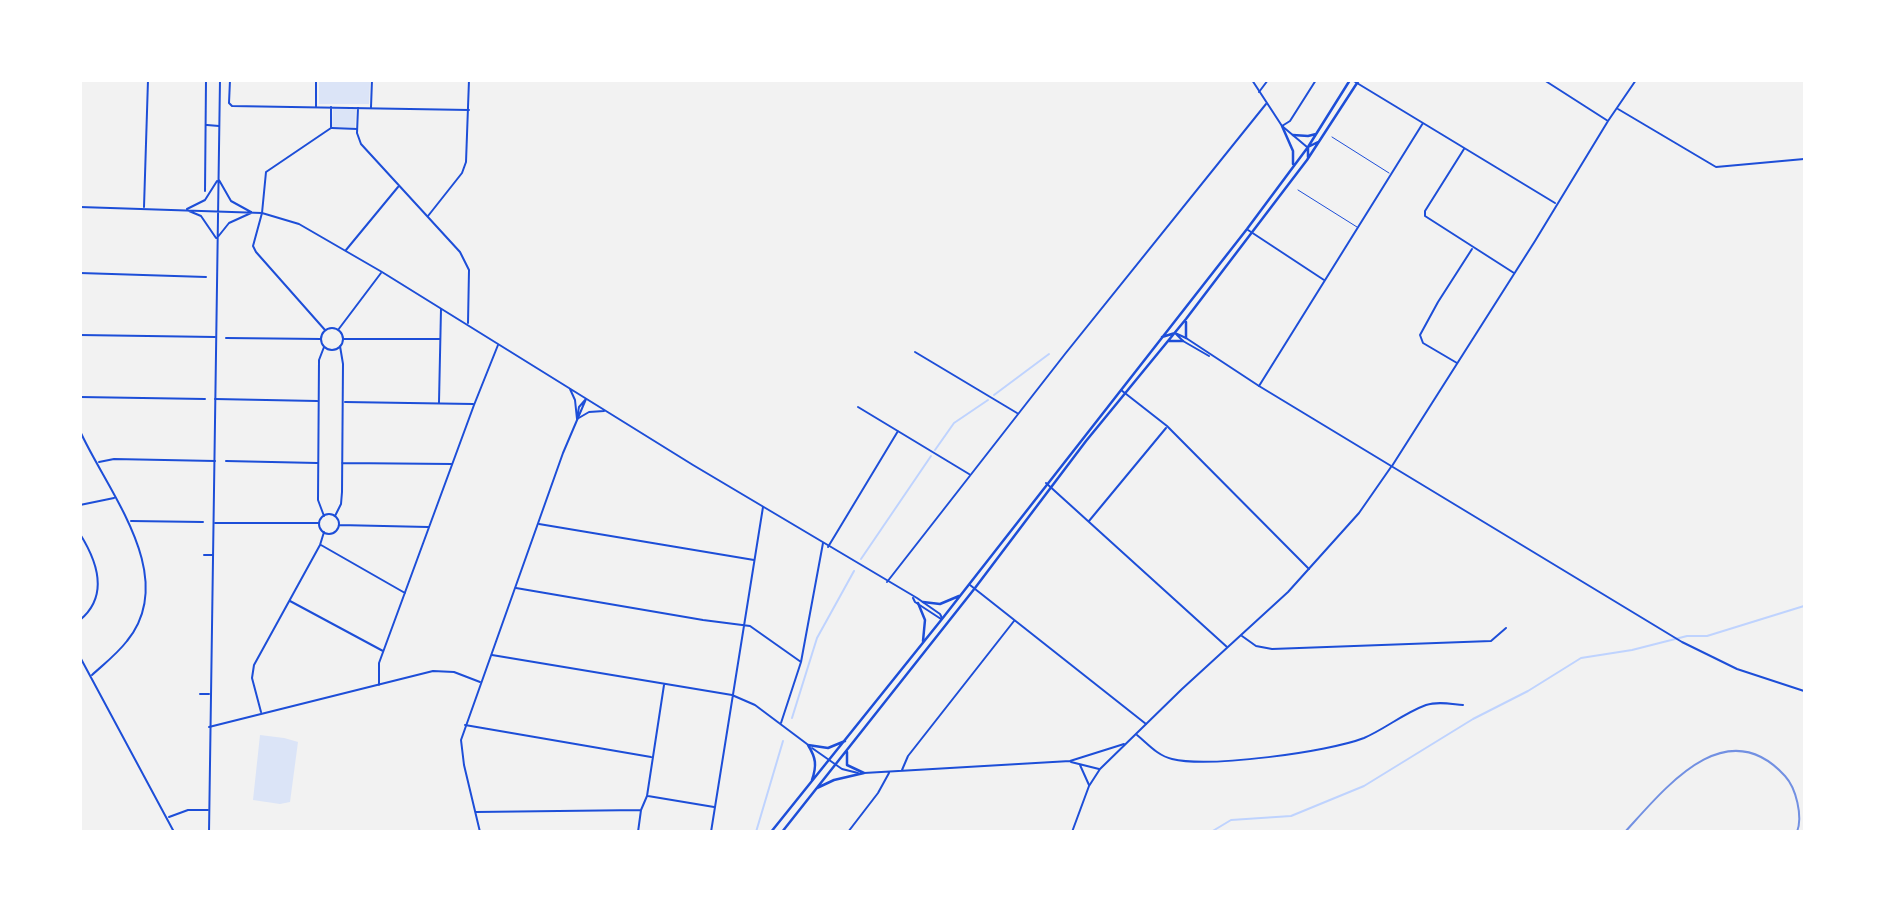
<!DOCTYPE html>
<style>
body{margin:0}
#map{position:relative;width:1885px;height:912px;overflow:hidden;background:#f2f2f2;font-family:Karla,sans-serif}
canvas{display:block}
.frame{position:absolute;inset:0;border:82px solid #fff;pointer-events:none}
</style>
<div id="map">
<canvas width="1885" height="912"></canvas>
<div class="frame"></div>
</div>
<script>
const ctx = document.querySelector('canvas').getContext('2d');
ctx.lineJoin = 'round';
function paint(path, color) { ctx.fillStyle = color; ctx.fill(path, 'evenodd'); }
function strokePath(path, color, width, dash) { ctx.strokeStyle = color; ctx.lineWidth = width; ctx.lineCap = dash ? 'butt' : 'round'; ctx.setLineDash(dash || []); ctx.stroke(path); }
paint(new Path2D(`
 M319,81h51l-1,23h-50z
 M333,108l23,1 -1,19 -23,-1z
 M260,735l24,3 14,4 -8,60 -10,2 -27,-4z`), '#dbe4f7');
strokePath(new Path2D(`
 M994,395l55,-41
 M935,450l19,-27 34,-23
 M861,559l70,-103
 M792,718l25,-80 37,-67
 M756,832l27,-91
 M1211,832l20,-12 60,-4 73,-30 109,-67 55,-28 53,-33 51,-8 55,-14h20l97,-30`), '#bfd3fe', 2);
strokePath(new Path2D(`
 M1332,137l57,36
 M1298,190l59,37`), '#1d4ed8', 1);
strokePath(new Path2D(`
 M230,80l-1,23 3,3 237,4
 M1352,80l203,123
 M1544,80l64,41
 M1259,92l9,-12
 M316,106v-26
 M371,107l1,-27
 M358,108l-1,25 4,11 99,108 9,18 -1,53
 M1618,109l98,58 88,-8
 M207,125l12,1
 M1282,126l8,-5 26,-41
 M332,128l25,1
 M1464,149l-39,62v5l89,57
 M205,191l1,-111
 M144,207l4,-127
 M428,216l34,-43 4,-11 3,-82
 M1248,230l76,50
 M346,250l52,-63
 M80,273l126,4
 M321 339a11 11 0 1 1 22 0a11 11 0 1 1-22 0Z
 M325,330l-69,-78 -3,-6 9,-33 4,-41 65,-44v-21
 M338,330l43,-57
 M80,335l135,2
 M226,338l95,1
 M343,339h97
 M915,352l102,61
 M1457,363l-34,-20 -3,-8 18,-33 34,-53
 M1259,386l164,-263
 M1121,390l46,36 142,143
 M80,397l125,2
 M215,399l102,2
 M345,402l128,2
 M439,402l2,-93
 M858,407l111,67
 M80,431c27,60 100,145 47,210 -10,13 -23,23 -35,34
 M226,461l91,2
 M99,462l15,-3 101,2
 M342,463l110,1
 M1392,466l143,-225 73,-120 28,-41
 M1046,483l181,164
 M80,505l34,-7
 M319 524a10 10 0 1 1 20 0a10 10 0 1 1-20 0Z
 M324,516l-6,-16 1,-140 5,-13
 M335,516l6,-12 1,-12 1,-128 -3,-18
 M131,521l72,1
 M1089,521l77,-93
 M215,523h104
 M539,524l215,36
 M339,525l89,2
 M80,534c17,27 30,61 0,86
 M321,545l84,48
 M828,547l70,-116
 M204,555h9
 M887,582l178,-228 201,-250
 M970,585l176,139
 M516,588l187,32 47,6 51,36
 M290,601l93,50
 M1242,636l14,10 16,3 219,-8 15,-13
 M492,655l240,40 23,10 52,39
 M379,685v-22l95,-258 24,-60
 M200,694h9
 M261,712l-9,-34 2,-13 66,-120 4,-13
 M781,723l20,-61 22,-119
 M465,725l186,32
 M209,727l224,-56 21,1 26,10
 M1137,735c11,9 21,21 35,24 37,9 156,-7 192,-21 21,-9 40,-25 62,-33 12,-4 25,-1 37,0
 M812,748l30,21 16,4
 M1071,762l28,7
 M1080,765l9,20
 M902,770l6,-14 106,-135
 M864,773l206,-12 54,-17
 M648,796l66,11
 M476,812l165,-2
 M638,832l3,-22 6,-14 17,-111
 M711,832l52,-325
 M848,832l30,-39 11,-20`), '#1d4ed8', 2);
strokePath(new Path2D(`
 M1252,80l30,46 25,21
 M1175,333l11,5 73,48 423,256 55,27 67,22
 M1176,334l7,7 26,15
 M577,418l2,-11 7,-8
 M80,657l94,175
 M169,817l19,-7h20
 M480,832l-16,-67 -3,-25 102,-287 23,-54
 M1072,832l17,-46 11,-17 82,-80 106,-97 71,-79 32,-46`), '#1d4ed8', 2);
strokePath(new Path2D(`
 M219,180l12,21 20,11
 M80,207l182,6 37,11 83,48 311,193 224,133 23,16 2,4
 M187,209l18,-9 12,-19
 M189,211l12,5 15,22
 M217,238l12,-15 22,-10
 M570,389l5,11 2,19 12,-7 15,-1
 M913,598l2,4 26,17
 M209,832l11,-752`), '#1d4ed8', 2);
strokePath(new Path2D(`
 M1282,126l11,25v13
 M1293,135l15,1 8,-2
 M1308,157v-10l10,-5
 M1186,322v16
 M1162,337l13,-4
 M1169,341h14
 M923,602l17,2 19,-8
 M918,603l7,17 -2,21
 M808,745c8,13 9,20 4,35
 M808,745l20,3 17,-7
 M847,752v13l17,8
 M817,788l17,-8 30,-7
 M771,832l171,-213 305,-390 61,-82 42,-67
 M782,832l193,-244 111,-147 100,-122 121,-159 52,-80`), '#1d4ed8', 2.5);
strokePath(new Path2D(`
 M1625,832c41,-45 101,-121 160,-56 11,12 18,40 12,56`), '#7290e2', 2);
</script>
